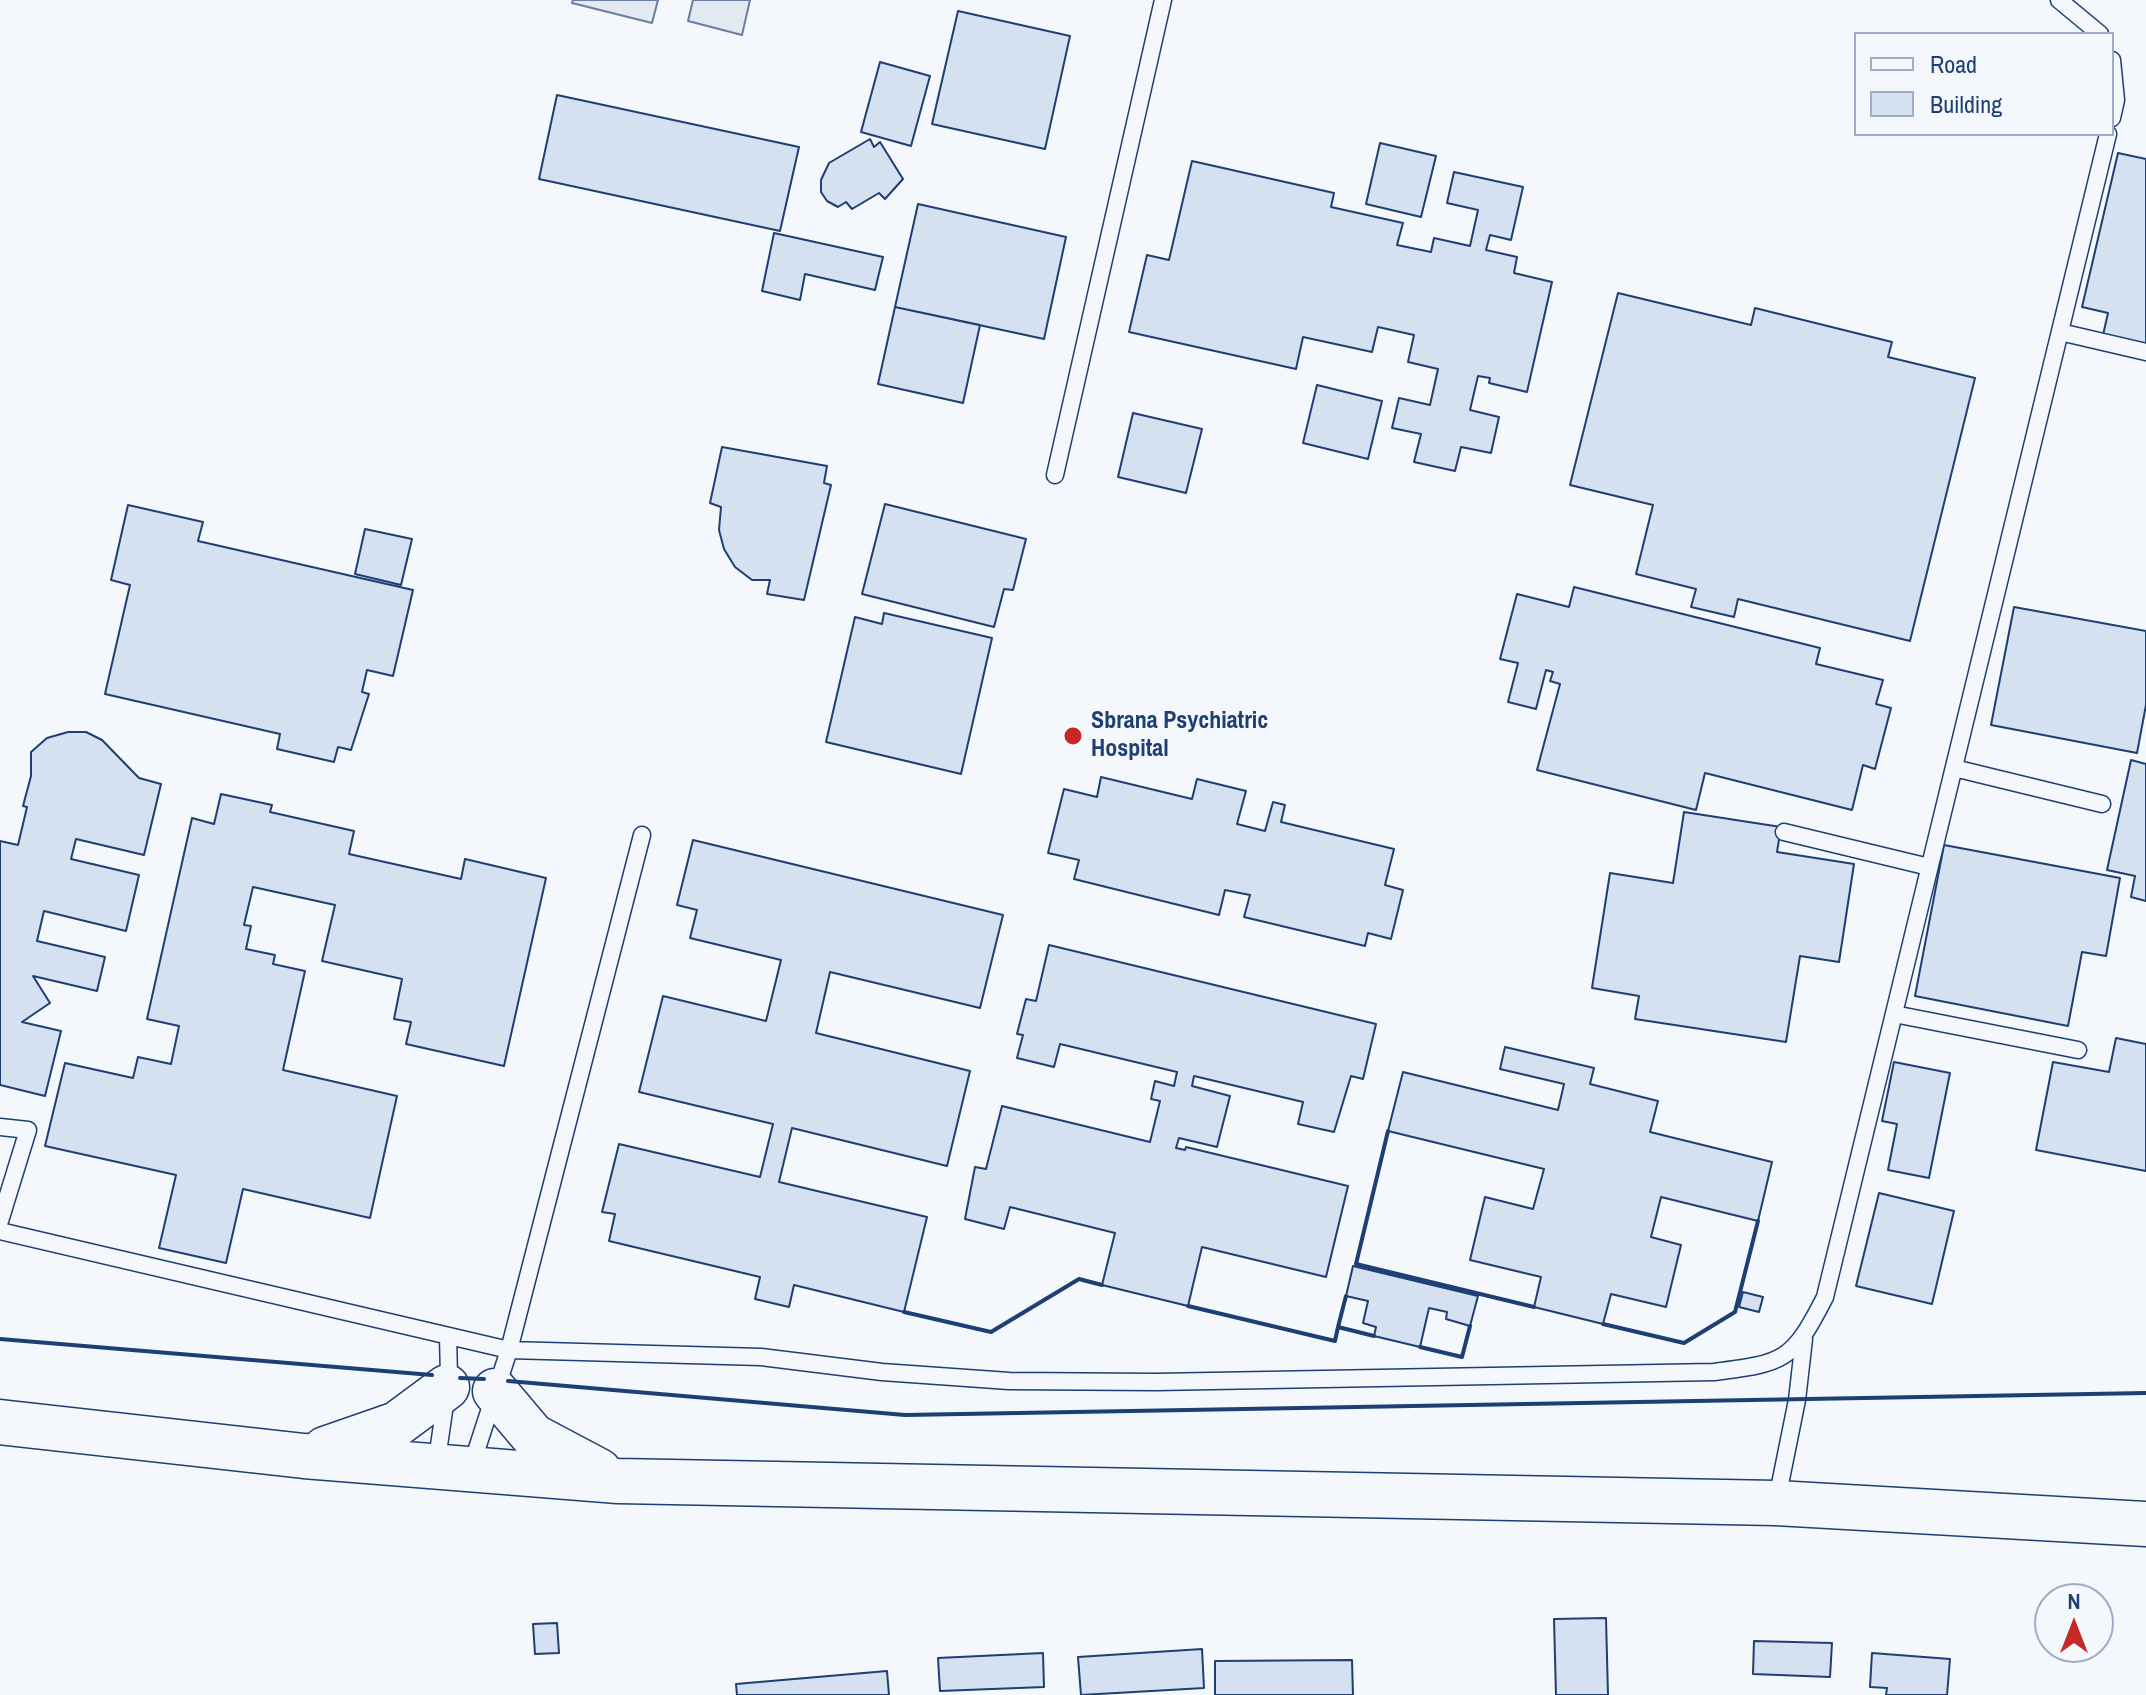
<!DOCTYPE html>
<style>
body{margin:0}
#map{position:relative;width:2146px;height:1695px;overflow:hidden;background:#f4f7fb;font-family:"Archivo Narrow",sans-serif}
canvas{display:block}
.legend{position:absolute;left:1854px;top:32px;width:260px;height:104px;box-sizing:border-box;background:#f4f7fb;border:2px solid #9eadc5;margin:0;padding:10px 14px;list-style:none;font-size:24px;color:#1d3f73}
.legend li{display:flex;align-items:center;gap:16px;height:40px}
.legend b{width:40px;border:2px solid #9eadc5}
.north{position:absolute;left:2034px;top:1583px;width:80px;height:80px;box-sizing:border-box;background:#f4f7fb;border:2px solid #9eadc5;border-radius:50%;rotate:0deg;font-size:22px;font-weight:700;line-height:32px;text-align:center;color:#1d3f73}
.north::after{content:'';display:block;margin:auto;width:28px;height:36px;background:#c62828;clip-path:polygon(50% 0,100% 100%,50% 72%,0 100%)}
</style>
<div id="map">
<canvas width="2146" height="1695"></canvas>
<ul class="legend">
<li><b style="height:10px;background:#f4f7fb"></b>Road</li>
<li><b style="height:22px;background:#d5e0f0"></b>Building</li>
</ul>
<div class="north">N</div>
</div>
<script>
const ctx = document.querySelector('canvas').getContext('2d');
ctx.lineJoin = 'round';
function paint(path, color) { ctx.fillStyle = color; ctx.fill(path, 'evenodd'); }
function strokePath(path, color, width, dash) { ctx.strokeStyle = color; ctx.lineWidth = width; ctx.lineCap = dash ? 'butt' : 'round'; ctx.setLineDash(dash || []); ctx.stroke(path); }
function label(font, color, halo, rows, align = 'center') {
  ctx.font = font + ' "Archivo Narrow",sans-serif'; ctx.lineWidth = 6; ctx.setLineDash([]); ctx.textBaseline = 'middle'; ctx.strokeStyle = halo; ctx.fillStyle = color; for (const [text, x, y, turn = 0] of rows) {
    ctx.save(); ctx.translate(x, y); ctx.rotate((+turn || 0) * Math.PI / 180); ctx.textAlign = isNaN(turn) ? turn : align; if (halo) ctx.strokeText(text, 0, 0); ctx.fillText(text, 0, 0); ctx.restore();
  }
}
const green = new Path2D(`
 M573,0h85l-6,23 -80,-20z
 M693,0h57l-8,35 -54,-14z`);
paint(green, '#e3e9f0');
strokePath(green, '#687fa3', 2);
const building = new Path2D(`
 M958,11l112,25 -25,113 -113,-25z
 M880,62l50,14 -19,70 -50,-14z
 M557,95l242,52 -19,84 -241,-52z
 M870,139l4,8 6,-5 23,37 -18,20 -6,-6 -27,16 -6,-7 -8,5 -11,-6 -6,-9v-12l8,-17z
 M1380,143l56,13 -15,61 -55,-13z
 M2118,153l28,6v186l-43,-10 5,-22 -26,-6z
 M1192,161l142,32 -3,14 72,16 -6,22 34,7 3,-14 36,8 8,-36 -31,-7 7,-31 69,15 -12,53 -21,-5 -4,15 31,7 -3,16 38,9 -25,110 -38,-9 1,-5 -12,-2 -8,34 29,7 -8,36 -30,-6 -6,24 -41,-9 7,-28 -29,-6 7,-30 31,7 8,-36 -30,-7 6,-27 -36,-8 -6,25 -69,-15 -7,32 -167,-37 18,-77 22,5z
 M918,204l148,33 -22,102 -149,-32z
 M774,233l109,24 -8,33 -70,-16 -5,26 -38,-9z
 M1618,293l133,32 4,-17 137,34 -4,15 87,21 -65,263 -172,-42 -4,18 -43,-10 5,-18 -60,-15 17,-69 -83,-20z
 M895,307l85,18 -17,78 -85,-19z
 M1317,385l65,16 -14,58 -65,-16z
 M1133,413l69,16 -16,64 -68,-16z
 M722,447l105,19 -3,17 7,2 -27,115 -37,-6 3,-14h-18l-17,-13 -11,-18 -5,-19 2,-23 -11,-4z
 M885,504l141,35 -13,51 -9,-1 -10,38 -132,-33z
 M128,505l75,17 -5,19 215,49 -20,86 -26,-6 -5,22 7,2 -18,56 -13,-3 -4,15 -57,-13 3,-15 -175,-40 25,-109 -19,-5z
 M365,529l47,10 -11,46 -46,-11z
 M1574,587l246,61 -4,16 67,16 -7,24 15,4 -16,61 -12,-4 -11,45 -147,-37 -9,37 -159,-40 23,-86 -10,-3 3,-9 -7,-2 -10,39 -28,-7 10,-39 -18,-4 17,-65 52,13z
 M2014,607l132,24v74l-9,48 -146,-28z
 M884,613l108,25 -31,136 -135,-32 29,-125 27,7z
 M68,732h18l16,8 37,38 22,6 -17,71 -68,-16 -5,20 68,16 -13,56 -82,-20 -7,30 68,16 -8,34 -64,-15 17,27 -28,19 39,9 -16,65 -45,-11v-244l18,4 9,-38 -4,-1 8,-30v-24l16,-14z
 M2131,760l15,4v137l-15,-4 4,-21 -28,-6z
 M1101,777l91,22 5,-20 49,12 -9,33 28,7 8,-29 12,3 -4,17 113,27 -9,36 18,5 -12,49 -23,-6 -3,13 -121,-29 6,-22 -25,-5 -6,25 -145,-36 5,-19 -31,-7 16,-64 33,8z
 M221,794l51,11 -2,7 84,19 -5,23 112,25 4,-20 81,19 -42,188 -98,-22 5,-22 -17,-3 8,-40 -80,-18 13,-56 -82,-18 -9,38 7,1 -5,23 29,6 -2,9 32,7 -22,99 114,26 -27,122 -127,-29 -17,74 -67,-15 17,-73 -131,-29 20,-83 68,15 5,-21 33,7 8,-38 -32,-7 45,-201 22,6z
 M1684,812l97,15 -4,25 77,12 -15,98 -39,-6 -14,86 -151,-23 4,-23 -47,-8 18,-115 63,10z
 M693,840l310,75 -23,93 -150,-36 -14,61 154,38 -23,95 -155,-38 -13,54 148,35 -23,95 -110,-27 -5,22 -34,-8 5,-22 -151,-36 6,-27 -13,-2 17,-68 141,33 13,-53 -134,-32 24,-96 103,25 15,-61 -91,-22 7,-28 -20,-5z
 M1944,845l176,33 -14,78 -24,-4 -14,74 -153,-30z
 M1049,945l327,79 -13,55 -12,-3 -17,56 -36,-8 5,-22 -109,-26 -2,10 38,10 -13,51 -38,-9 -3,10 9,2 1,-3 162,39 -22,91 -124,-30 -14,59 -86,-21 13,-52 -105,-26 -6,22 -39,-10 10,-52 11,2 16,-63 148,36 10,-41 -9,-2 4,-18 19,5 3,-14 -117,-28 -6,23 -37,-9 6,-23 -6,-1 9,-35 10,2z
 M2116,1038l30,6v127l-110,-21 17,-88 56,10z
 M1505,1047l89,21 -4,16 68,17 -8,31 122,30 -14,59 -97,-24 -10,40 30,8 -15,62 -55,-13 -8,30 -69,-17 7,-30 -71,-17 15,-63 48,12 11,-40 -156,-38 15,-59 155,38 6,-26 -64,-15z
 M1894,1062l56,11 -21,105 -41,-8 9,-46 -15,-3z
 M1879,1193l75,18 -22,93 -76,-18z
 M1353,1266l125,30 -8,30 -24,-7 1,-7 -18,-4 -9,39 -46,-11 2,-9 -13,-4 5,-22 -22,-5z
 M1743,1292l20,5 -4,15 -20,-5z
 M1606,1618l2,77h-52l-2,-76z
 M557,1623l2,30 -24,1 -2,-30z
 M1754,1641l78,2 -2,34 -77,-3z
 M1202,1649l2,39 -123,7 -3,-38z
 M1043,1653l1,34 -104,4 -2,-33z
 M1872,1653l78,6 -3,36h-61l1,-7 -17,-1z
 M1352,1660l1,35h-138v-34z
 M887,1671l2,24h-152l-1,-11z`);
paint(building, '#d5e0f0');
strokePath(building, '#1d3f73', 2);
const lane = new Path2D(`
 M2059,0l41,34
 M2112,60l4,40 -4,18
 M2060,332l86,20
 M1055,475l108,-475
 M1954,768l148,36
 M1784,832l145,35
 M1894,1014l184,36
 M0,1127l28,3 -28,91
 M0,1231l509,119 252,7 121,15 127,9 147,1 558,-10c70,-9 78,-10 111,-75l283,-1163
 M436,1466l13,-89 -1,-41
 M471,1467l38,-117 133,-515
 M1777,1499l20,-99 7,-61`);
const secondary = new Path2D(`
 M495,1391l38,45 66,35
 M0,1422l304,34 314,25 1158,22 370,21
 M325,1449l72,-25 50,-37`);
strokePath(lane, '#1d3f73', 19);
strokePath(secondary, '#1d3f73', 47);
strokePath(lane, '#f4f7fb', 16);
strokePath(secondary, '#f4f7fb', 44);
strokePath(new Path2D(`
 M1388,1131l-32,133 178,43
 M1346,1296l-8,31 36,9
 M1188,1306l147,35 3,-14
 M904,1312l87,20 88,-53 23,6
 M1603,1324l81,19 51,-31 23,-91
 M0,1339l432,36
 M1420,1347l42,10 8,-31
 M460,1378l24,1
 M508,1381l397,34 1241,-22`), '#1d3f73', 4);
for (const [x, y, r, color] of [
 [1073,736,10,"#c62828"]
]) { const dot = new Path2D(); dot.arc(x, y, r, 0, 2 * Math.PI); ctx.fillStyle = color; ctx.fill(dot); strokePath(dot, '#f4f7fb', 3); }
label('bold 24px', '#1d3f73', '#f4f7fb', [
 ["Sbrana Psychiatric",1091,722],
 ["Hospital",1091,750]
], 'left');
</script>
